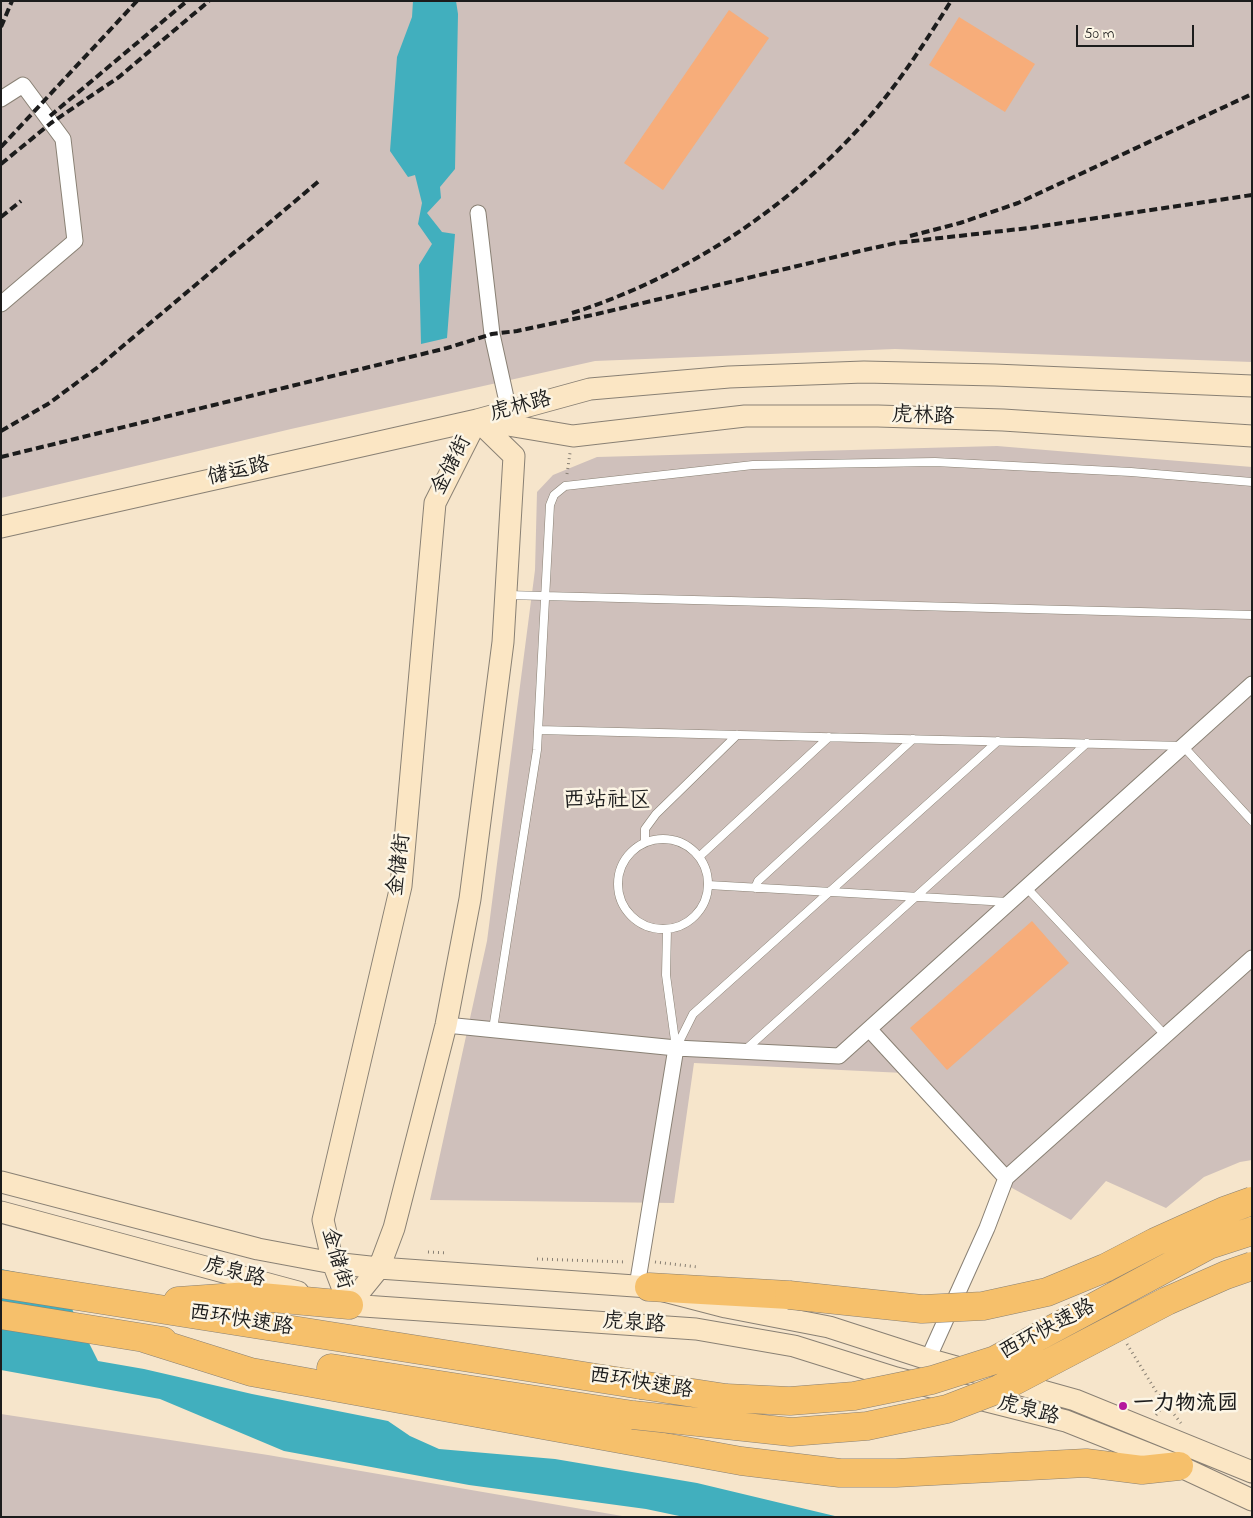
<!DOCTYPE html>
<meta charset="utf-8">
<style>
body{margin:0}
#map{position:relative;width:1253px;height:1518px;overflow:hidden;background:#f6e5cb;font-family:"Indie Flower",sans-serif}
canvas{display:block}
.frame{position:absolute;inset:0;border:2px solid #1c1c1c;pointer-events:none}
.scale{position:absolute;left:1076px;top:25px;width:118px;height:22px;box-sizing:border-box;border:2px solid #1c1c1c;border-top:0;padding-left:6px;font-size:15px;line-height:18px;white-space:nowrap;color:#1c1c1c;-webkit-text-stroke:4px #fcf5e5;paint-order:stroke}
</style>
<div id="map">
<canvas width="1253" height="1518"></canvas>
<div class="frame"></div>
<div class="scale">50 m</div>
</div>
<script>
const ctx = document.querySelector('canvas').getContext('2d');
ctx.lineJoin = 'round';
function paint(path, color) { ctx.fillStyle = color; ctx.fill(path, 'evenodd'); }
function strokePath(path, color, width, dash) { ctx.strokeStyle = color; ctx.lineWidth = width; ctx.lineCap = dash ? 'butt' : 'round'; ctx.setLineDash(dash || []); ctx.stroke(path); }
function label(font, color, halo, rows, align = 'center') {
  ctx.font = font + ' "Indie Flower","LXGW WenKai TC",sans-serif'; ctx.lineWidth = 5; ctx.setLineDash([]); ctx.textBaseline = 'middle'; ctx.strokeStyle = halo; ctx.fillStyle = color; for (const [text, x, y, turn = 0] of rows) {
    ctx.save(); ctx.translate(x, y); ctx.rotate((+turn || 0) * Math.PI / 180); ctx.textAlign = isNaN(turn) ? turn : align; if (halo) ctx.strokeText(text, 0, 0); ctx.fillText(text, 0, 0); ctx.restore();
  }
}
paint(new Path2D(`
 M1,1h1251v361l-357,-13 -300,12 -304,68 -290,69z
 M997,446l255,21v693l-12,2 -36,15 -38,31 -60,-27 -35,39 -59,-32 -108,-115 -210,-10 -20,140 -244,-3 57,-259 48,-371 2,-78 16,-17 44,-18z
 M1,1414l267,41 360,62h-627z`), '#cfc0bb');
paint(new Path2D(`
 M413,1h43l2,13 -3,155 -15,18 1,11 -14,15 15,19 13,2 -8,104 -26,6 -2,-79 13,-21 -14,-20 4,-21 -7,-28 -7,2 -18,-26 7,-94 15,-40z
 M1,1269l57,12 40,80 46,8 108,25 136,27 22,15 29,13 116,10 142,24 142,34h-155l-38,-8 -177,-24 -185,-34 -124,-52 -159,-29z`), '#41afbe');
paint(new Path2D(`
 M729,10l40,28 -106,152 -39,-27z
 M959,17l76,47 -30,48 -76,-47z
 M1032,921l37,42 -122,107 -37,-42z`), '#f7ad7a');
const lane = new Path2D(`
 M507,595l745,20
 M538,730l645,16 69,75
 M618 884a45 45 0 1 1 90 0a45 45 0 1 1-90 0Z
 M645,842v-13l11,-15 81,-79
 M700,856l129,-119
 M708,885l300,17
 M1026,887l139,148
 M755,888l3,-7 155,-142
 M667,929l-1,46 10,73
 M493,1029l44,-279 13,-245 4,-10 11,-9 188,-21 182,-3 196,10 121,10
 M676,1048l17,-34 305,-273
 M744,1051l343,-308`);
const street = new Path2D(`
 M1,99l22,-14 40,54 12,102 -74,63
 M478,213l14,121 17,77
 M446,1025l230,23 163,8 413,-372
 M869,1029l137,149 246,-220
 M637,1286l39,-238
 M928,1359l59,-131 19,-50`);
const secondary = new Path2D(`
 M477,420l37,36 -11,186 -33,257 -24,126 -52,203 -15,40 -30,37 -16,-42 -10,-43 78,-334 34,-383z
 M484,421l89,15 172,-20h133l125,4 249,16
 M1,527l476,-107 113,-31 139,-12 135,-5 131,3 257,11
 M1,1182l257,67 75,14 46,5 270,19 77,20 103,20 99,32 147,41 177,72
 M1,1212l297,80
 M340,1303l9,2 347,24 98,17 102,32 170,43 113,45 73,34`);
const highway = new Path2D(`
 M1,1284l640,101
 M649,1287l140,8
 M178,1301l72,-5 99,9
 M1,1315l162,26
 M146,1339l105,33 490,89 99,12h56l190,-10 56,7 37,-4
 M331,1368l302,47`);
strokePath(lane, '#898074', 9);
strokePath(street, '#898074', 17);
strokePath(secondary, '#898074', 23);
strokePath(highway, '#898074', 29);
strokePath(new Path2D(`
 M567,474l3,-21
 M428,1252l19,1
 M537,1259l89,3
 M655,1262l43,5
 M1127,1344l30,49 24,30
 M1156,1415l9,-12`), '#898074', 3, [1, 4]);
strokePath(lane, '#fff', 8);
strokePath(street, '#fff', 15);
strokePath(secondary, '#fbe6c4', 21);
strokePath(highway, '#f6c06b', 28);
strokePath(new Path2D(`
 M1,27l11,-26
 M50,116l137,-115
 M1,147l136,-146
 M1,164l50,-41 68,-46 90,-76
 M1,217l20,-16
 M910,236l50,-13 58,-20 234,-109
 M572,313c114,-36 220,-107 298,-197 31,-36 56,-75 81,-115
 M1,431l47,-27 50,-37 221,-186
 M1,457l446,-109 45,-14 25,-3 80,-17 263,-63 36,-8 133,-15 223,-33`), '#1c1c1c', 4, [8, 4]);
const highwayBridge = new Path2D(`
 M789,1295l133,14 61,-3 64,-14 58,-24 50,-26 69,-31 28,-10
 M641,1385l85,13 64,3 64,-5 78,-16 63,-20 214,-115 43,-14
 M633,1415l158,17 76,-6 80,-17 52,-20 168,-88 59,-26 26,-9`);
strokePath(highwayBridge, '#898074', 29, []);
strokePath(highwayBridge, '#f6c06b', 28);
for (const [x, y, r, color] of [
 [1123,1406,5,"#b5179e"]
]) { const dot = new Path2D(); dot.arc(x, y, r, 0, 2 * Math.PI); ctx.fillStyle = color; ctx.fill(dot); strokePath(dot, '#fcf5e5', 2); }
label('21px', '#1c1c1c', '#fcf5e5', [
 ["虎林路",521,408,-15],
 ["虎林路",923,418,2],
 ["金储街",453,466,-63],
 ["储运路",239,473,-13],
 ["金储街",401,865,-83],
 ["金储街",335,1259,74],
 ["虎泉路",234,1274,15],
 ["西环快速路",241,1322,9],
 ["虎泉路",634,1325,4],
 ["西环快速路",1048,1331,-28],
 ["西环快速路",641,1385,9],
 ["虎泉路",1028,1412,15]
]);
label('bold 21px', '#1c1c1c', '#fcf5e5', [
 ["一力物流园",1133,1406]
], 'left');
label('22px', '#1c1c1c', '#fcf5e5', [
 ["西站社区",607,802]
]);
</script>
